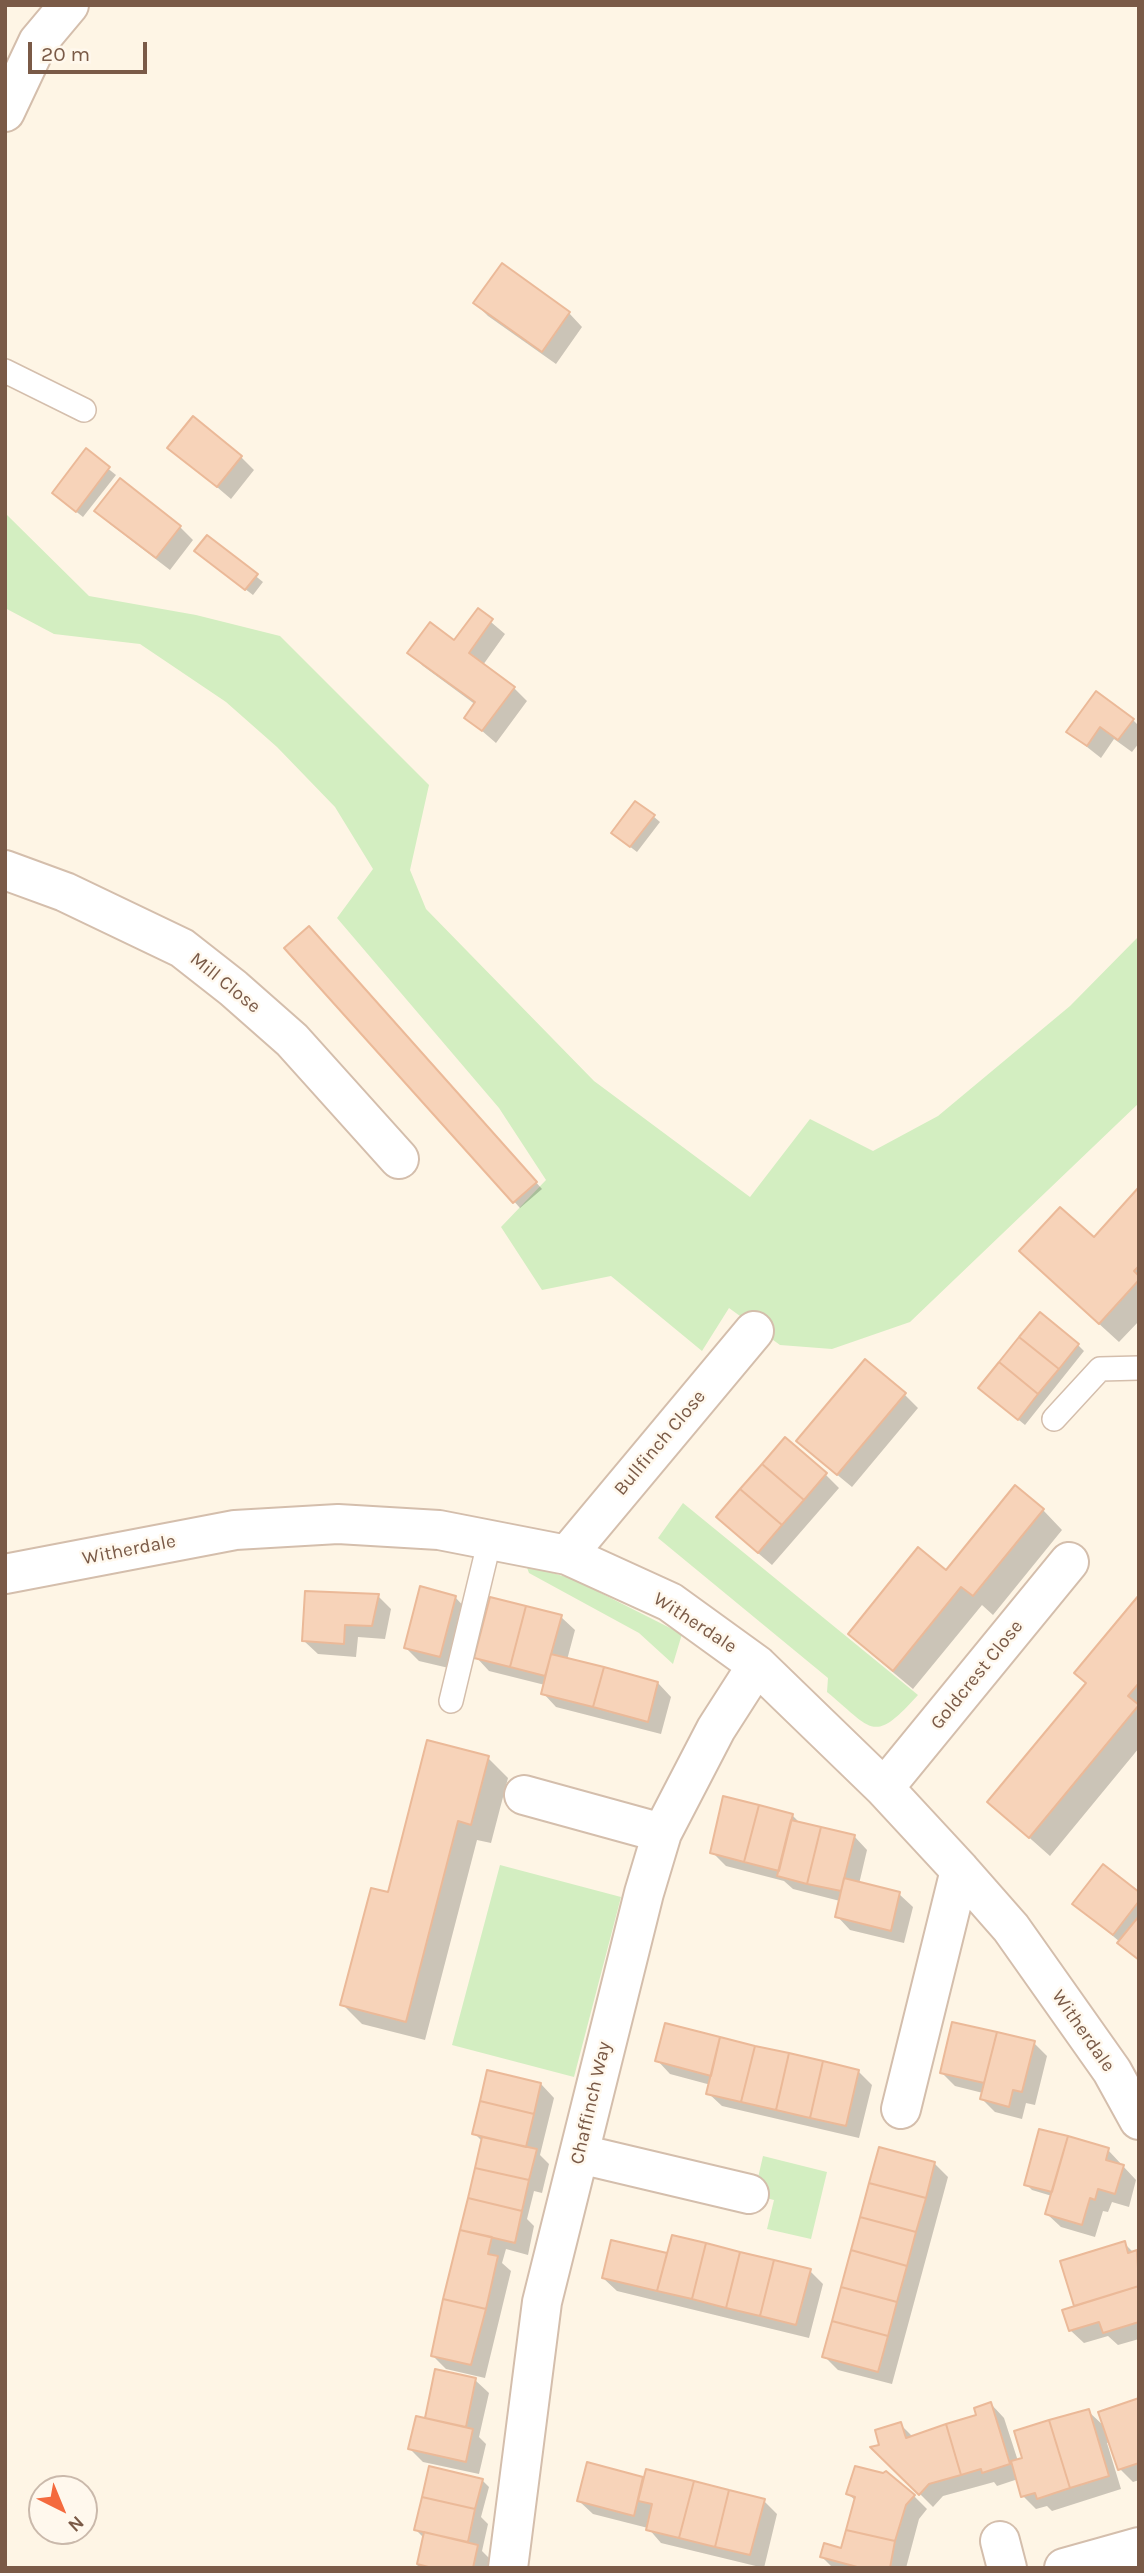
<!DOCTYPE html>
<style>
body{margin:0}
#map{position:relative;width:1144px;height:2573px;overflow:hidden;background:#fef5e5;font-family:Karla,sans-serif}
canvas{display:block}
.frame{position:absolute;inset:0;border:7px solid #7a5a47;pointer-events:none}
.north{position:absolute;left:28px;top:2475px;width:70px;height:70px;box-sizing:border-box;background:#fff8ed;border:2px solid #cab9ab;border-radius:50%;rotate:137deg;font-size:19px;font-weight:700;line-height:28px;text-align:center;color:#7a5a47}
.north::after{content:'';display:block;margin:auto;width:24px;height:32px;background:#f46a3e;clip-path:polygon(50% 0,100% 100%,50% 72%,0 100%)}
.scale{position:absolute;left:28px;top:42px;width:119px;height:32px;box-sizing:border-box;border:4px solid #7a5a47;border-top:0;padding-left:9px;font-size:21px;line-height:24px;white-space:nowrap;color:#7a5a47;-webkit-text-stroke:5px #fff8ed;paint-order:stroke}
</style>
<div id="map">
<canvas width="1144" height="2573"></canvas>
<div class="frame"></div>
<div class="north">N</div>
<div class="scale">20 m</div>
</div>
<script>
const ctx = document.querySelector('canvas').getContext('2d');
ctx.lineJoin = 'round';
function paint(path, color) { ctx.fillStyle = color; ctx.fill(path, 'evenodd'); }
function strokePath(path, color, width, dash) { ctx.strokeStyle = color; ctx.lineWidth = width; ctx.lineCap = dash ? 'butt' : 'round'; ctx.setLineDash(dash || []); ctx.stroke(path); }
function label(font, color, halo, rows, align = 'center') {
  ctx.font = font + ' Karla,sans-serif'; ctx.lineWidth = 5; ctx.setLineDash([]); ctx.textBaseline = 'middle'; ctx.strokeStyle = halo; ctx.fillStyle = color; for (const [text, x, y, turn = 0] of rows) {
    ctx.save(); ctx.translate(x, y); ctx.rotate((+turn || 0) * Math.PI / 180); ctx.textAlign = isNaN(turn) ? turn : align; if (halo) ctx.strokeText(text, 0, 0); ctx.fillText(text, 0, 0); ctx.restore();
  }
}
paint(new Path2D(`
 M5,513l84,83 107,19 84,21 149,149 -19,85 16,39 168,172 156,116 60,-78 63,32 65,-35 132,-110 69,-70v167l-229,219 -78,27 -52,-4 -51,-37 -27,43 -91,-75 -69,14 -41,-63 45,-47 -47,-72 -162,-190 36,-49 -38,-62 -58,-60 -51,-45 -86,-58 -86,-10 -49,-26z
 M683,1503l235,192c-45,50 -45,35 -91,-3l1,-14 -170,-140z
 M526,1565l47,14 109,55 -9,30 -34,-31 -110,-60z
 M500,1865l121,32 -47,180 -122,-32z
 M763,2156l64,16 -16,67 -44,-10 7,-29 -20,-5z`), '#d3eec1');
paint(new Path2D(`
 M475,303l94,10 13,14 -26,37 -68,-48z
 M170,447l71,10 13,13 -23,29z
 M86,451l30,24 -33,42 -23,-18z
 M97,511l83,16 13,13 -23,30 -60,-46z
 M207,537l56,45 -10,13 -50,-38z
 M478,611l27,23 -22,31 31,23 13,13 -31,42 -30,-26 10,-12 -53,-39 -13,-13 45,-10z
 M1133,720l6,6v17l-7,9 -18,-13 -13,19 -33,-26z
 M653,816l7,6 -23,30 -17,-13z
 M315,935l227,254 -22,19 -233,-260z
 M1139,1190v131l-20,21 -78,-71 53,-32z
 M1078,1345l6,6 -59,74 -38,-31z
 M905,1395l13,13 -66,79 -40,-33z
 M826,1475l13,13 -67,77 -40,-34z
 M1043,1510l19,20 -69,85 -11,-10 -69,84 -43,-36 -20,-19z
 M378,1596l13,13 -6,30 -27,-2 -2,20 -38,-3 -14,-13z
 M455,1597l13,14 -15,58 -34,-8 -14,-14z
 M1139,1598v150l-89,108 -61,-54 98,-118z
 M561,1617l14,13 -8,30 91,23 13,14 -10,37 -105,-27 -13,-14 2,-8 -56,-14 -13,-14z
 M488,1758l20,20 -17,65 -14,-3 -52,200 -63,-16 -20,-20 47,-110z
 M792,1815l9,9 53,12 13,14 -8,34 40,10 14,13 -9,36 -54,-13 -13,-14 3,-15 -47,-12 -9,-8 -58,-15 -14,-14z
 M1139,1894v67l-19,-19 -45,-38z
 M953,2024l81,19 13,13 -12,49 -9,-2 -4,16 -27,-7 -13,-13 1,-6 -28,-7 -13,-13z
 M657,2060l201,11 14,14 -13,53 -137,-32 -14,-13 3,-8 -41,-11z
 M541,2084l13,14 -14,57 9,9 -7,29 -8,-2 -7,28 7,7 -6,29 -22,-6 -4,14 9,8 -26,107 -39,-9 -13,-13 50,-214 -9,-9z
 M1108,2150l28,30 -7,27 -17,-5 -4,10 -5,-1 -8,26 -34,-10 -14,-13 5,-18 -20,-6 -6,-6z
 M934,2163l14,14 -56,207 -54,-14 -14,-14z
 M612,2242l56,13 142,16 13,13 -14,54 -192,-47 -14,-13z
 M1124,2243l10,10 5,1v85l-21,6 -10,-9 -24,7 -14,-13 6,-23 -14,-45z
 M437,2371l38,9 14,13 -10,44 7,7 -7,30 -56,-12 -13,-13 17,-28z
 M1139,2399v81l-6,2 -13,-13 -10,-27 -3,1 14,46 -69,22 -5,-5 -11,3 -13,-13 -5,-17 -21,7 -3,-4 -51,14 -10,11 -59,-59 7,-1 19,-23 13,13 65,-21 13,-12 13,14 14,43 7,-2 63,-48 18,17z
 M588,2465l57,14 119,22 13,13 -13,54 -103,-25 -13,-15 -55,-14 -14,-13z
 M482,2480l7,7 -8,30 7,7 -6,27 9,9 -2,8h-72l7,-30 -9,-9z
 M848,2494l66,2 13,13 -8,10 -13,49h-73l-11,-11 20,-7 14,-49z`), '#0003');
const building = new Path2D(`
 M502,263l68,49 -28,40 -69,-49z
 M193,416l49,40 -25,31 -50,-39z
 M86,448l24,19 -34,45 -24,-19z
 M120,478l61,48 -25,32 -62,-47z
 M207,535l51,39 -13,16 -51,-39z
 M478,608l15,11 -24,34 46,34 -33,44 -18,-13 11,-16 -68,-49 23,-31 24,18z
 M1096,691l38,28 -16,21 -18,-13 -13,19 -21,-14z
 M635,801l20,14 -25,32 -19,-14z
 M309,926l228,256 -24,21 -229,-255z
 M1139,1187v79l-5,5 5,5v4l-40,44 -80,-73 41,-44 34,30z
 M1040,1312l39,32 -20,25 -40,-32z
 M1019,1337l40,32 -21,25 -39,-32z
 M865,1359l41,34 -69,82 -41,-34z
 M999,1362l39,32 -20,26 -40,-32z
 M785,1437l42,36 -23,27 -42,-36z
 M762,1464l42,36 -22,25 -42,-36z
 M1015,1485l29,24 -71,87 -12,-9 -68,84 -45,-37 70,-87 28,23z
 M740,1489l42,36 -24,28 -42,-36z
 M420,1586l36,10 -16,61 -36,-9z
 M305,1591l74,3 -7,32 -27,-1 -1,19 -42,-3z
 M1139,1595v88l-11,13 11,9 -110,133 -42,-36 99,-119 -12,-10z
 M490,1597l36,9 -16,61 -36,-9z
 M526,1606l36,9 -17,61 -35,-9z
 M551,1654l53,13 -11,40 -52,-13z
 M604,1667l54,15 -10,40 -55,-15z
 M427,1740l62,16 -18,69 -13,-4 -52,201 -66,-17 31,-117 17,4z
 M723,1796l36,9 -15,57 -34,-9z
 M759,1805l34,9 -14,57 -35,-9z
 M791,1820l30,7 -14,57 -30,-8z
 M821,1827l34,8 -14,56 -34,-7z
 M1103,1864l36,28v9l-26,34 -41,-31z
 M844,1878l56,14 -9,39 -56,-14z
 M1139,1916v44l-22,-17z
 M952,2022l45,10 -13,51 -44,-10z
 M665,2023l55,14 -9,39 -56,-15z
 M997,2032l38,9 -13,51 -9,-2 -4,17 -29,-8z
 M720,2037l35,9 -14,56 -35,-8z
 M755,2046l34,7 -13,57 -35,-8z
 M789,2053l34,8 -13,57 -34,-8z
 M823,2061l36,9 -13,56 -36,-8z
 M487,2070l54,13 -7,31 -54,-13z
 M480,2101l54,13 -8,33 -54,-13z
 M1039,2129l29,7 -16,56 -28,-7z
 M1068,2136l41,12 -3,12 18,5 -9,29 -17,-5 -3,11 -5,-2 -8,27 -37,-11z
 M482,2137l55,12 -8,31 -54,-12z
 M879,2147l56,15 -9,36 -57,-15z
 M475,2168l54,12 -7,31 -54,-13z
 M869,2183l57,15 -10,34 -56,-15z
 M468,2198l54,13 -7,32 -55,-13z
 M860,2217l56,15 -9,34 -56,-16z
 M460,2230l32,7 -4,17 10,2 -12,53 -43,-10z
 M672,2235l34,8 -14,56 -35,-8z
 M611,2240l56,13 -10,38 -55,-13z
 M1125,2241l3,12 9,-3 2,36 -65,20 -14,-45z
 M706,2243l34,9 -14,56 -34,-9z
 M851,2250l56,16 -10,36 -56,-15z
 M740,2252l34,8 -14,56 -34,-8z
 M774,2260l37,9 -15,56 -36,-9z
 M1139,2286v36l-36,11 -4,-11 -30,9 -7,-21z
 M841,2287l56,15 -9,34 -56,-15z
 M443,2299l43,10 -15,56 -40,-9z
 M832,2321l56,15 -10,36 -56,-15z
 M435,2369l41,9 -10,49 -41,-9z
 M1139,2398v65l-21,7 -20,-58z
 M991,2402l19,62 -28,9 -1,-4 -20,6 -15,-51 30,-9 -2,-7z
 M1089,2409l20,67 -39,12 -21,-68z
 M416,2416l57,13 -7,33 -58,-13z
 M1049,2420l21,68 -33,11 -2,-6 -14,4 -10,-36 11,-3 -8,-27z
 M901,2422l5,16 40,-14 15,51 -32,9 -10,11 -49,-48 9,-2 -4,-15z
 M587,2462l56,15 -9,39 -57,-15z
 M429,2466l54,13 -8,30 -53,-12z
 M855,2466l28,7 3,-2 29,24 -9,10 -11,36 -49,-11 9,-33 -9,-3z
 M646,2469l48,12 -15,57 -33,-8 6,-26 -14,-3z
 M694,2481l35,9 -14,57 -36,-9z
 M729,2490l36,9 -15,56 -35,-8z
 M422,2497l53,12 -7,33 -54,-12z
 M846,2530l49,11 -5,27h-29l-41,-11 4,-14 17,5z
 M424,2532l54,13 -5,23h-41l-15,-4z`);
paint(building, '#f7d3b9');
strokePath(building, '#ebb998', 2);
const lane = new Path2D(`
 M5,371l79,39
 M1054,1419l46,-50 39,-1
 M451,1701l39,-162`);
const street = new Path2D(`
 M5,112l33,-70 31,-37
 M5,870l60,22 117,56 51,40 59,52 107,119
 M567,1555l187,-224
 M5,1574l230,-44 103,-6 101,6 128,25 103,47 87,63 127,123 76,82 51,58 101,143 27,49
 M884,1788l185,-226
 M524,1795l138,38
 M901,2109l59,-239
 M580,2154l169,40
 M1000,2541l7,27
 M508,2568l34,-266 102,-409 18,-60 54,-104 41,-64
 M1064,2568l75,-21`);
strokePath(lane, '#d4beac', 26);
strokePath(street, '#d4beac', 42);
strokePath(lane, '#fff', 23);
strokePath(street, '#fff', 38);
label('19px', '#7a5a47', '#fff8ed', [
 ["Mill Close",225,983,39],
 ["Bullfinch Close",660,1443,-50],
 ["Witherdale",129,1550,-11],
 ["Witherdale",695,1623,33],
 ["Goldcrest Close",977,1675,-51],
 ["Witherdale",1083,2031,55],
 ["Chaffinch Way",591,2103,-77]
]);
</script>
